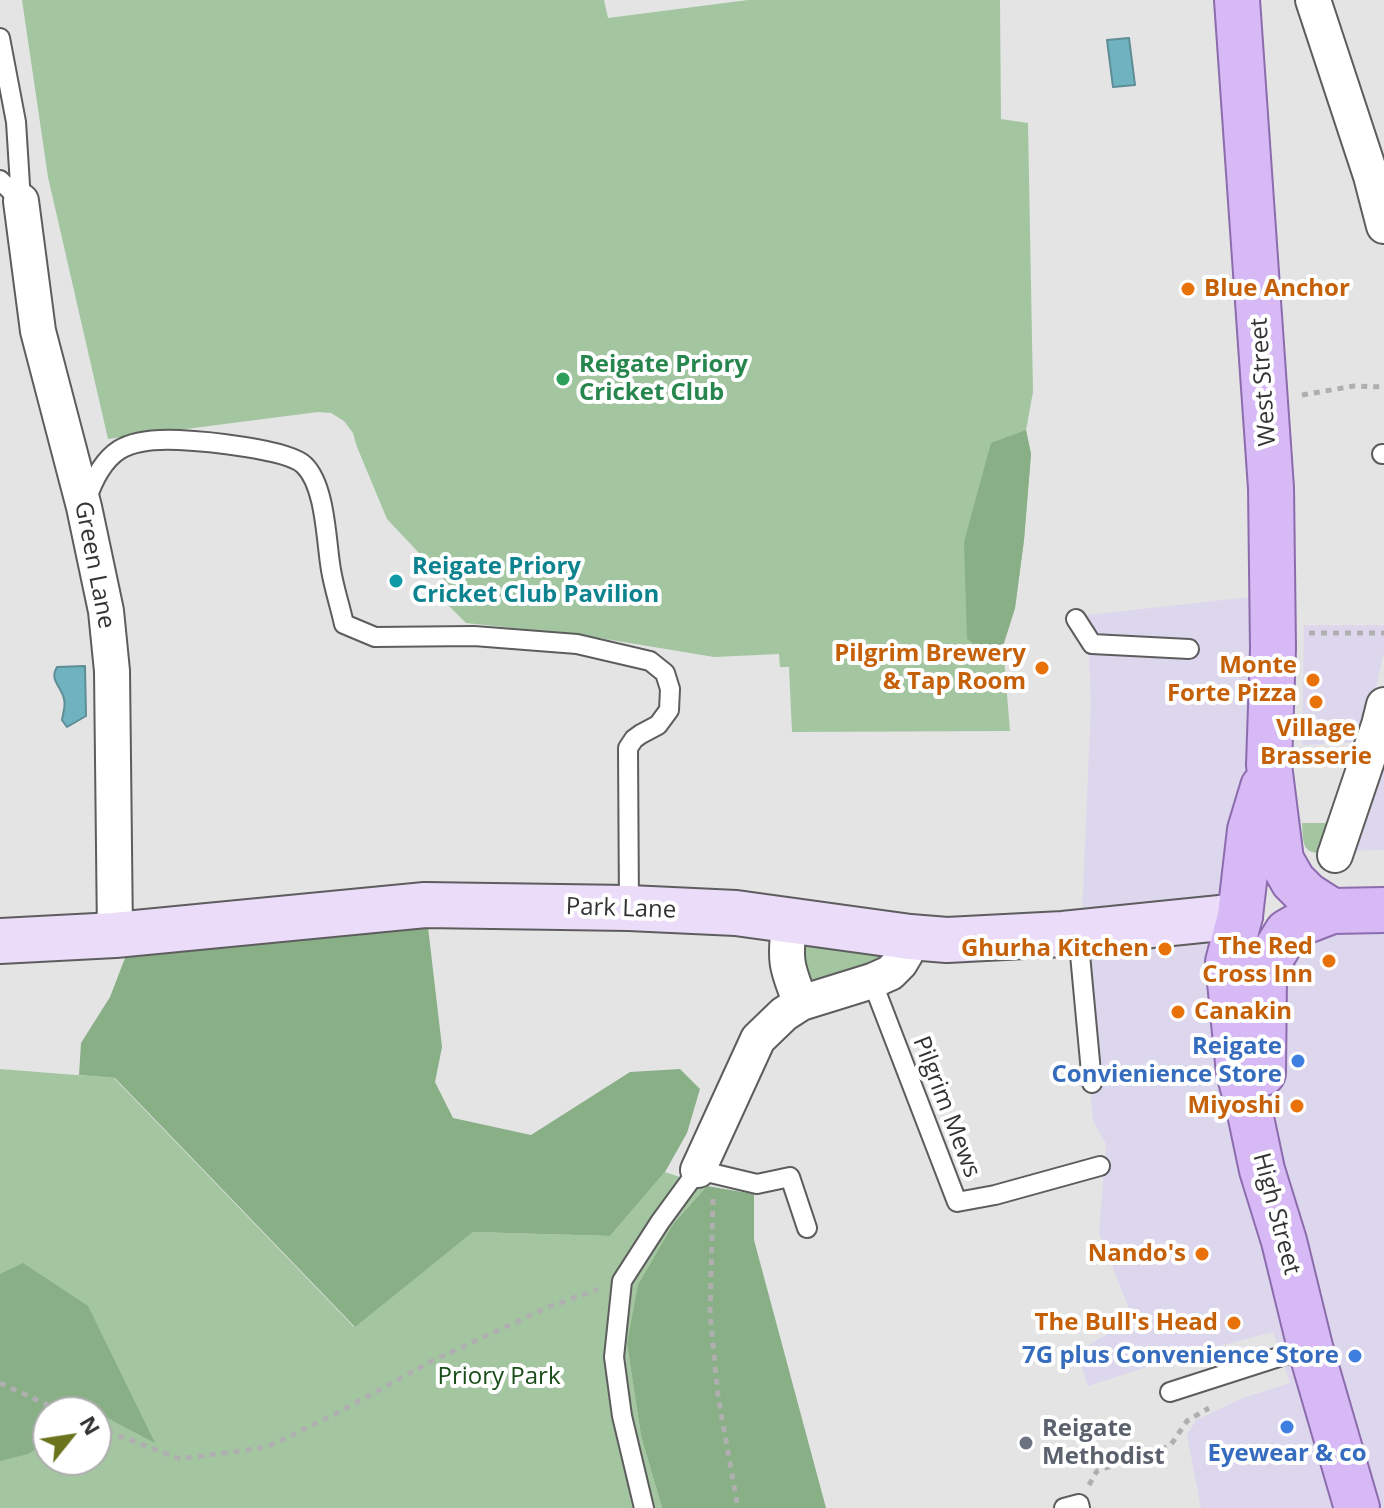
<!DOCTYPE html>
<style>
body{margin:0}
#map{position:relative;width:1384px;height:1508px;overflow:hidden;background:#e4e4e5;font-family:"Open Sans",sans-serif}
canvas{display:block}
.north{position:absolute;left:32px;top:1396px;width:80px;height:80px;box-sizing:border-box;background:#fff;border:2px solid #adadae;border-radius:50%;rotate:60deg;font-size:22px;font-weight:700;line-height:32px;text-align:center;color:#333334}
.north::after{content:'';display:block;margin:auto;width:28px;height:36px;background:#6b731c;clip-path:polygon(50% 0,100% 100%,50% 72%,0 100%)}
</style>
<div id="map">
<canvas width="1384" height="1508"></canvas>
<div class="north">N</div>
</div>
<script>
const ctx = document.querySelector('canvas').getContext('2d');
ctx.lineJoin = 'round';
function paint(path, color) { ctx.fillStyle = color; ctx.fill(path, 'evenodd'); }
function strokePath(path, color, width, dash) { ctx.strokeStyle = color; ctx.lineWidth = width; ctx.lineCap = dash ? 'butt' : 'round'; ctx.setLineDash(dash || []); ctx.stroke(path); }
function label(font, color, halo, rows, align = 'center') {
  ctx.font = font + ' "Open Sans",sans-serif'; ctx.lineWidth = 8; ctx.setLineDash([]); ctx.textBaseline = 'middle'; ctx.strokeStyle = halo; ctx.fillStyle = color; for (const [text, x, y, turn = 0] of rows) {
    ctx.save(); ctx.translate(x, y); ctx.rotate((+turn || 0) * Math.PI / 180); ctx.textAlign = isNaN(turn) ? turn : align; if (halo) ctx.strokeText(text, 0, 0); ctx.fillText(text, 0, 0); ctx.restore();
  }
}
paint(new Path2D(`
 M1251,597l5,98 -14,136 -13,92 155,8v577h-183l-14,-73 9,-15 47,-22 47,-15 -17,-51 -92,24 -93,30 -11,-34 56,-33 -34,-86 7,-89 -13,-23 -11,-115 -1,-69 10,-233 -4,-89z
 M1304,625h80v27l-20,90 -62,3z
 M1384,758v92l-36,1z`), '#dcd7ed');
paint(new Path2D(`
 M22,0h582l4,18 140,-18h252l1,119 27,4 5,269 -7,38 5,24 -7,86 -9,68 -12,38 7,85 -218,1 -3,-65h-9l-1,-13 -65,3 -127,-21 -121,-13 -26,-26 10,-11 -63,-67 -30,-72 -4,-14 -9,-12 -13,-8 -13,-1 -210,27 -60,-262z
 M1356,743l-37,110c-18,0 -16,-15 -17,-30h24z
 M815,938l70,15 -6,12 -65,16c-17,-15 -16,-29 1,-43z
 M0,1069l114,9 240,249 119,-95 137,4 55,-64 42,14 -33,37 -47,121 14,92 21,72h-662zM48,1412h48v48h-48z`), '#a3c6a1');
paint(new Path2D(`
 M1026,430l5,24 -7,86 -9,68 -12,38 -22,3 -14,-10 -3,-97 27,-99z
 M428,927l14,120 -7,35 18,36 78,17 99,-63 50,-3 20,20 -13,44 -22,39 -55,64 -137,-4 -118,95 -240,-249 -36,-3 2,-32 29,-46 15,-39z
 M707,1186l47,8v46l72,268h-164l-21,-72 -14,-92 11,-59 36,-62z
 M23,1263l65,43 67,137 -59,-31h-48v30l-20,12 -28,7v-187z`), '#89af87');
const water = new Path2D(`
 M1129,38l6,47 -22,2 -6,-47z
 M85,666l1,50 -19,11 -5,-7c1,-7 4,-14 2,-21 -3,-14 -15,-18 -7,-32z`);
paint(water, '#70b3c0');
strokePath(water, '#5e8d96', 2);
const lane = new Path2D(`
 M0,38l16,84 5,79
 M0,180l21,21
 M1382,454h2
 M86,501c6,-18 16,-40 33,-51 16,-10 40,-11 60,-10 24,1 109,9 125,25 22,21 22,77 27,105 3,18 9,36 13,54l31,13 99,-1 103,8 73,17 15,12 5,16 -1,21 -11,15 -17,9 -7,5 -6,9 1,160
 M1076,619l16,25 97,5
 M1078,933l14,150
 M872,981l85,221 38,-7 105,-29
 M1170,1392l140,-45
 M644,1508l-22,-92 -8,-59 8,-76 38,-59 38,-52 59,14 33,-7 17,51
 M1064,1508l15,-4 1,4`);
const street = new Path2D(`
 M1313,0l58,176 13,50
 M21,201l17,130 46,176 22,104 6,60 3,264
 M1335,855l44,-130 5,-20
 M790,919c-6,40 -4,48 11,84
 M698,1170l60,-131 26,-25 17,-11 71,-22 18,-8 10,-10 6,-10 4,-16`);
const secondary = new Path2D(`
 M0,941l115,-6 310,-30 204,3 107,5 174,24 37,3 116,-6 177,-18`);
const primary = new Path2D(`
 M1237,0l34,488 2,160 -4,117 12,95 12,21 14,14 25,16
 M1263,787l-13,43 -10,86 -12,46 11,111 11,40 12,57 22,71 26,106 47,161
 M1263,1073l1,-96 4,-14 19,-31 19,-11 26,-10 52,-1`);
strokePath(lane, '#5d5d5e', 22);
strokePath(street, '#5d5d5e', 38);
strokePath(secondary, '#5d5d5e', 48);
strokePath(primary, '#8c6cad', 48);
strokePath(new Path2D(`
 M1302,395l52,-9 30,1
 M1309,633h75
 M713,1199l-3,114 8,83 20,112
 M0,1383l63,29
 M96,1427l84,32 87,-12 70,-34 97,-53 112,-52 52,-19
 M1089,1485l8,-14 73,-25 17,-25 22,-13`), '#afafb0', 5, [6, 6]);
strokePath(lane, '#fff', 18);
strokePath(street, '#fff', 34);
strokePath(secondary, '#ebdcfa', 44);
strokePath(primary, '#d7b9f5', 44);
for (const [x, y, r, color] of [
 [1188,289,8,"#e8710a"],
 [563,379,8,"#2e9e5b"],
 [396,581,8,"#0f9aa8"],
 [1042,668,8,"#e8710a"],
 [1313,680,8,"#e8710a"],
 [1316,702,8,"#e8710a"],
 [1165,949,8,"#e8710a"],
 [1329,961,8,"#e8710a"],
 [1178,1012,8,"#e8710a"],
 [1298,1061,8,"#3f7fe0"],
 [1297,1106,8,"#e8710a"],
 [1202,1254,8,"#e8710a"],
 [1234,1323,8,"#e8710a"],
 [1355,1356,8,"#3f7fe0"],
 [1287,1427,8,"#3f7fe0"],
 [1026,1443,8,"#6b7280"]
]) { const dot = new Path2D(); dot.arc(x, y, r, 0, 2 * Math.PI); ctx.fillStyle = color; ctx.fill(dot); strokePath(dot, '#fff', 3); }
label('bold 24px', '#c56008', '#fff', [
 ["Blue Anchor",1204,289,"left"],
 ["Pilgrim Brewery",1026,654],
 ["& Tap Room",1026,682],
 ["Monte",1297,666],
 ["Forte Pizza",1297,694],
 ["Village",1316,729,"center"],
 ["Brasserie",1316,757,"center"],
 ["The Red",1313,947],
 ["Cross Inn",1313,975],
 ["Ghurha Kitchen",1149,949],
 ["Canakin",1194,1012,"left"],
 ["Miyoshi",1281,1106],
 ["Nando's",1186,1254],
 ["The Bull's Head",1218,1323]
], 'right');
label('bold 24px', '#27864d', '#fff', [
 ["Reigate Priory",579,365],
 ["Cricket Club",579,393]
], 'left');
label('24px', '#333334', '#fff', [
 ["West Street",1264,382,-94],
 ["Green Lane",94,565,79],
 ["Park Lane",621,909,2],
 ["Pilgrim Mews",946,1107,69],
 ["High Street",1276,1214,75]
]);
label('bold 24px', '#0d838f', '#fff', [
 ["Reigate Priory",412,567],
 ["Cricket Club Pavilion",412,595]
], 'left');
label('bold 24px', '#366cbe', '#fff', [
 ["Reigate",1282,1047],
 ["Convienience Store",1282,1075],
 ["7G plus Convenience Store",1339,1356],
 ["Eyewear & co",1287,1454,"center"]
], 'right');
label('24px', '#194e19', '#fff', [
 ["Priory Park",499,1377]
]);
label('bold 24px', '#5b616d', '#fff', [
 ["Reigate",1042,1429],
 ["Methodist",1042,1457]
], 'left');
</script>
